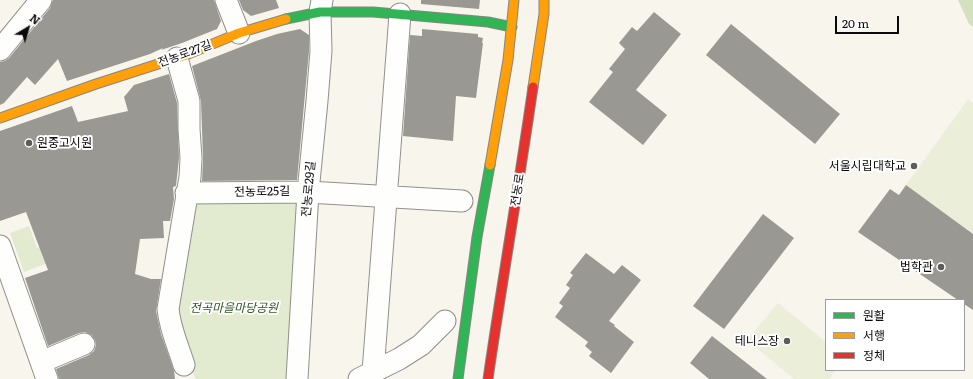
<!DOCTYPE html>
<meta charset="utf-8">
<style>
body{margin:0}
#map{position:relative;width:973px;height:379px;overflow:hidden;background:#f8f5ed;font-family:Literata,"Noto Sans KR",serif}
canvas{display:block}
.legend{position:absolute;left:825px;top:299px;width:140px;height:72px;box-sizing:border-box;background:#fff;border:1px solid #9d9d9d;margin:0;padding:5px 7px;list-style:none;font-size:12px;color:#0a0a0a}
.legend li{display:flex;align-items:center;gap:8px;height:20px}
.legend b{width:20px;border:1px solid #9d9d9d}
.north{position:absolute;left:8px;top:8px;width:40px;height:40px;-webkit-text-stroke:3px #fff;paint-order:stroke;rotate:38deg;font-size:11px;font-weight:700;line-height:16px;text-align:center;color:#0a0a0a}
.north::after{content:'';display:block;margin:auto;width:14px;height:18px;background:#0a0a0a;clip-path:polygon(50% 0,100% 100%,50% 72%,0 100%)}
.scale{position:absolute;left:835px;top:16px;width:64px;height:18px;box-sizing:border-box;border:2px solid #0a0a0a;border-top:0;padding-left:5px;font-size:12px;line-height:14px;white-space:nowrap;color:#0a0a0a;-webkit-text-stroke:3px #fff;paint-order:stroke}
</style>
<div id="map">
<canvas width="973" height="379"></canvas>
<ul class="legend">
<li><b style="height:5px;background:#30b455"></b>원활</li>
<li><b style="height:5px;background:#ff9f0a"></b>서행</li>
<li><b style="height:5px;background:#e5322d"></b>정체</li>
</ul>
<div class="north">N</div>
<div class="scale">20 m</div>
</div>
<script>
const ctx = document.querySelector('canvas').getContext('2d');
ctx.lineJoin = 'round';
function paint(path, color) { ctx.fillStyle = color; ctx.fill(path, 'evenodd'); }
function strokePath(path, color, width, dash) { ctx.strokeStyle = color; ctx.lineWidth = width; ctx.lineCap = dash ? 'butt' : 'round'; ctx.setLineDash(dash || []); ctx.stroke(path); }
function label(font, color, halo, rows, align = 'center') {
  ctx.font = font + ' Literata,"Noto Sans KR",serif'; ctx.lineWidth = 4; ctx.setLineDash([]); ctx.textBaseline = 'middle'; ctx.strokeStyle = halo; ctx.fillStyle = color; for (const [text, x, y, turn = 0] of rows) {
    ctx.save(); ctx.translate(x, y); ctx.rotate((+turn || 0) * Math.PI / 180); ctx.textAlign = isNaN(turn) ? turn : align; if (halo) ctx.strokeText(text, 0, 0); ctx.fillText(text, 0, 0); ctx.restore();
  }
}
paint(new Path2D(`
 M189,196h114l-16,183h-91l-10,-20 -14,-54z
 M29,226l8,22 7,-3 6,17 -26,10 -14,-39z`), '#e2ead0');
paint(new Path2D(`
 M958,0h15v27l-4,-3z`), '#d3e1bf');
paint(new Path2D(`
 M968,99l5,4v131l-67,-49z
 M778,303l48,39v28h10l-7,9h-35l-47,-39z`), '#ebefd9');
paint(new Path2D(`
 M53,0h161l7,21 -4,8 -35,14 -21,7 2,-2 -13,6 -83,27 -9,-22 -23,26 -8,-8 -23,26 -4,2v-43l5,-1 4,-3 41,-50z
 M239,0h37l3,8 -28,8 -8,-6z
 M421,0h59l-1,9 -58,-5z
 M654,12l27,22 -45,56 31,25 -24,30 -54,-43 24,-30 -4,-3 16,-20 -6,-6 13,-16 5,4z
 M731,24l109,90 -25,30 -109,-89z
 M300,29l9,6v16l-12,129 -95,1 1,-22 -2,-58 -9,-35 64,-25 21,-7z
 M422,29l56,5v3l5,1 -1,5h1l-7,55 -20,-2 -3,45 -50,-5 7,-101 12,1z
 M169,74l8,29 2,55 -3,28 -3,1 1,12 -4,22h-7l1,17 -24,1 -5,35 16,5h10l-5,32 5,23 13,37 1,8h-116l-3,-10 33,-14 5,-4 2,-6 -1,-5 -3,-5 -7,-3 -6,1 -31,13 -23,-68 23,-8 -13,-34 -9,-24 -26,9v-90l72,-25 6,16 50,-11 -4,-14 10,-12z
 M906,185l67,49v76l-9,-6v-4h-6l-100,-68 32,-43 9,6z
 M763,214l31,24 -70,91 -31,-23z
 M586,253l28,21 8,-9 19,15 -32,41 6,4 -1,1 20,16 -23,31 -22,-17 3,-4 -7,-6 3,-4 -33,-25 8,-11 -4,-3 11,-15 -4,-3 7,-10 -3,-2z
 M712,336l55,43h-58l-19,-16z`), '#9a9893');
const street = new Path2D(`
 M226,0l13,33
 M0,50l41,-50
 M177,58l12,43v28l2,29 -1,19 -22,132c2,20 10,37 16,56
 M186,193l122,-1 154,9
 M0,246l47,133
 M41,362l43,-18
 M373,372l27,-358
 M297,379l11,-187 9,-91 4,-50 -1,-39 2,-12
 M359,379l40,-20 22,-14 24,-24`);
const fast = new Path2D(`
 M286,19l34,-7h53l115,10 24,5
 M458,379l19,-142 13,-72`);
const slow = new Path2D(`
 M533,87l11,-73v-14
 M0,118l96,-34 90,-29 53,-22 47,-14
 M490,165l18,-105 6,-60`);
const jam = new Path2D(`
 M488,379c14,-97 31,-194 45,-292`);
strokePath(street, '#91908c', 23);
strokePath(fast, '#888683', 11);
strokePath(slow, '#888683', 11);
strokePath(jam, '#888683', 11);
strokePath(street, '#fefefc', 21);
strokePath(fast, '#30b455', 9);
strokePath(slow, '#ff9f0a', 9);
strokePath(jam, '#e5322d', 9);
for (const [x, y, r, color] of [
 [29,143,4,"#5d5c59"],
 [914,166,4,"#5d5c59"],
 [941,267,4,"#5d5c59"],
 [787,341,4,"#5d5c59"]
]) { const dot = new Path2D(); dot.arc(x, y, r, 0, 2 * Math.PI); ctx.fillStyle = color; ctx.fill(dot); strokePath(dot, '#fff', 1.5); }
label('12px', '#0a0a0a', '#fff', [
 ["전농로27길",185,54,-20],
 ["전농로29길",309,189,-85],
 ["전농로",518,190,-81],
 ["전농로25길",262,192,-1]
]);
label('12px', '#0a0a0a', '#fff', [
 ["원중고시원",37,143,"left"],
 ["서울시립대학교",906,166],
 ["법학관",933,267],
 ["테니스장",779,341]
], 'right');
label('italic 12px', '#315823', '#fff', [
 ["전곡마을마당공원",234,308]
]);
</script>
